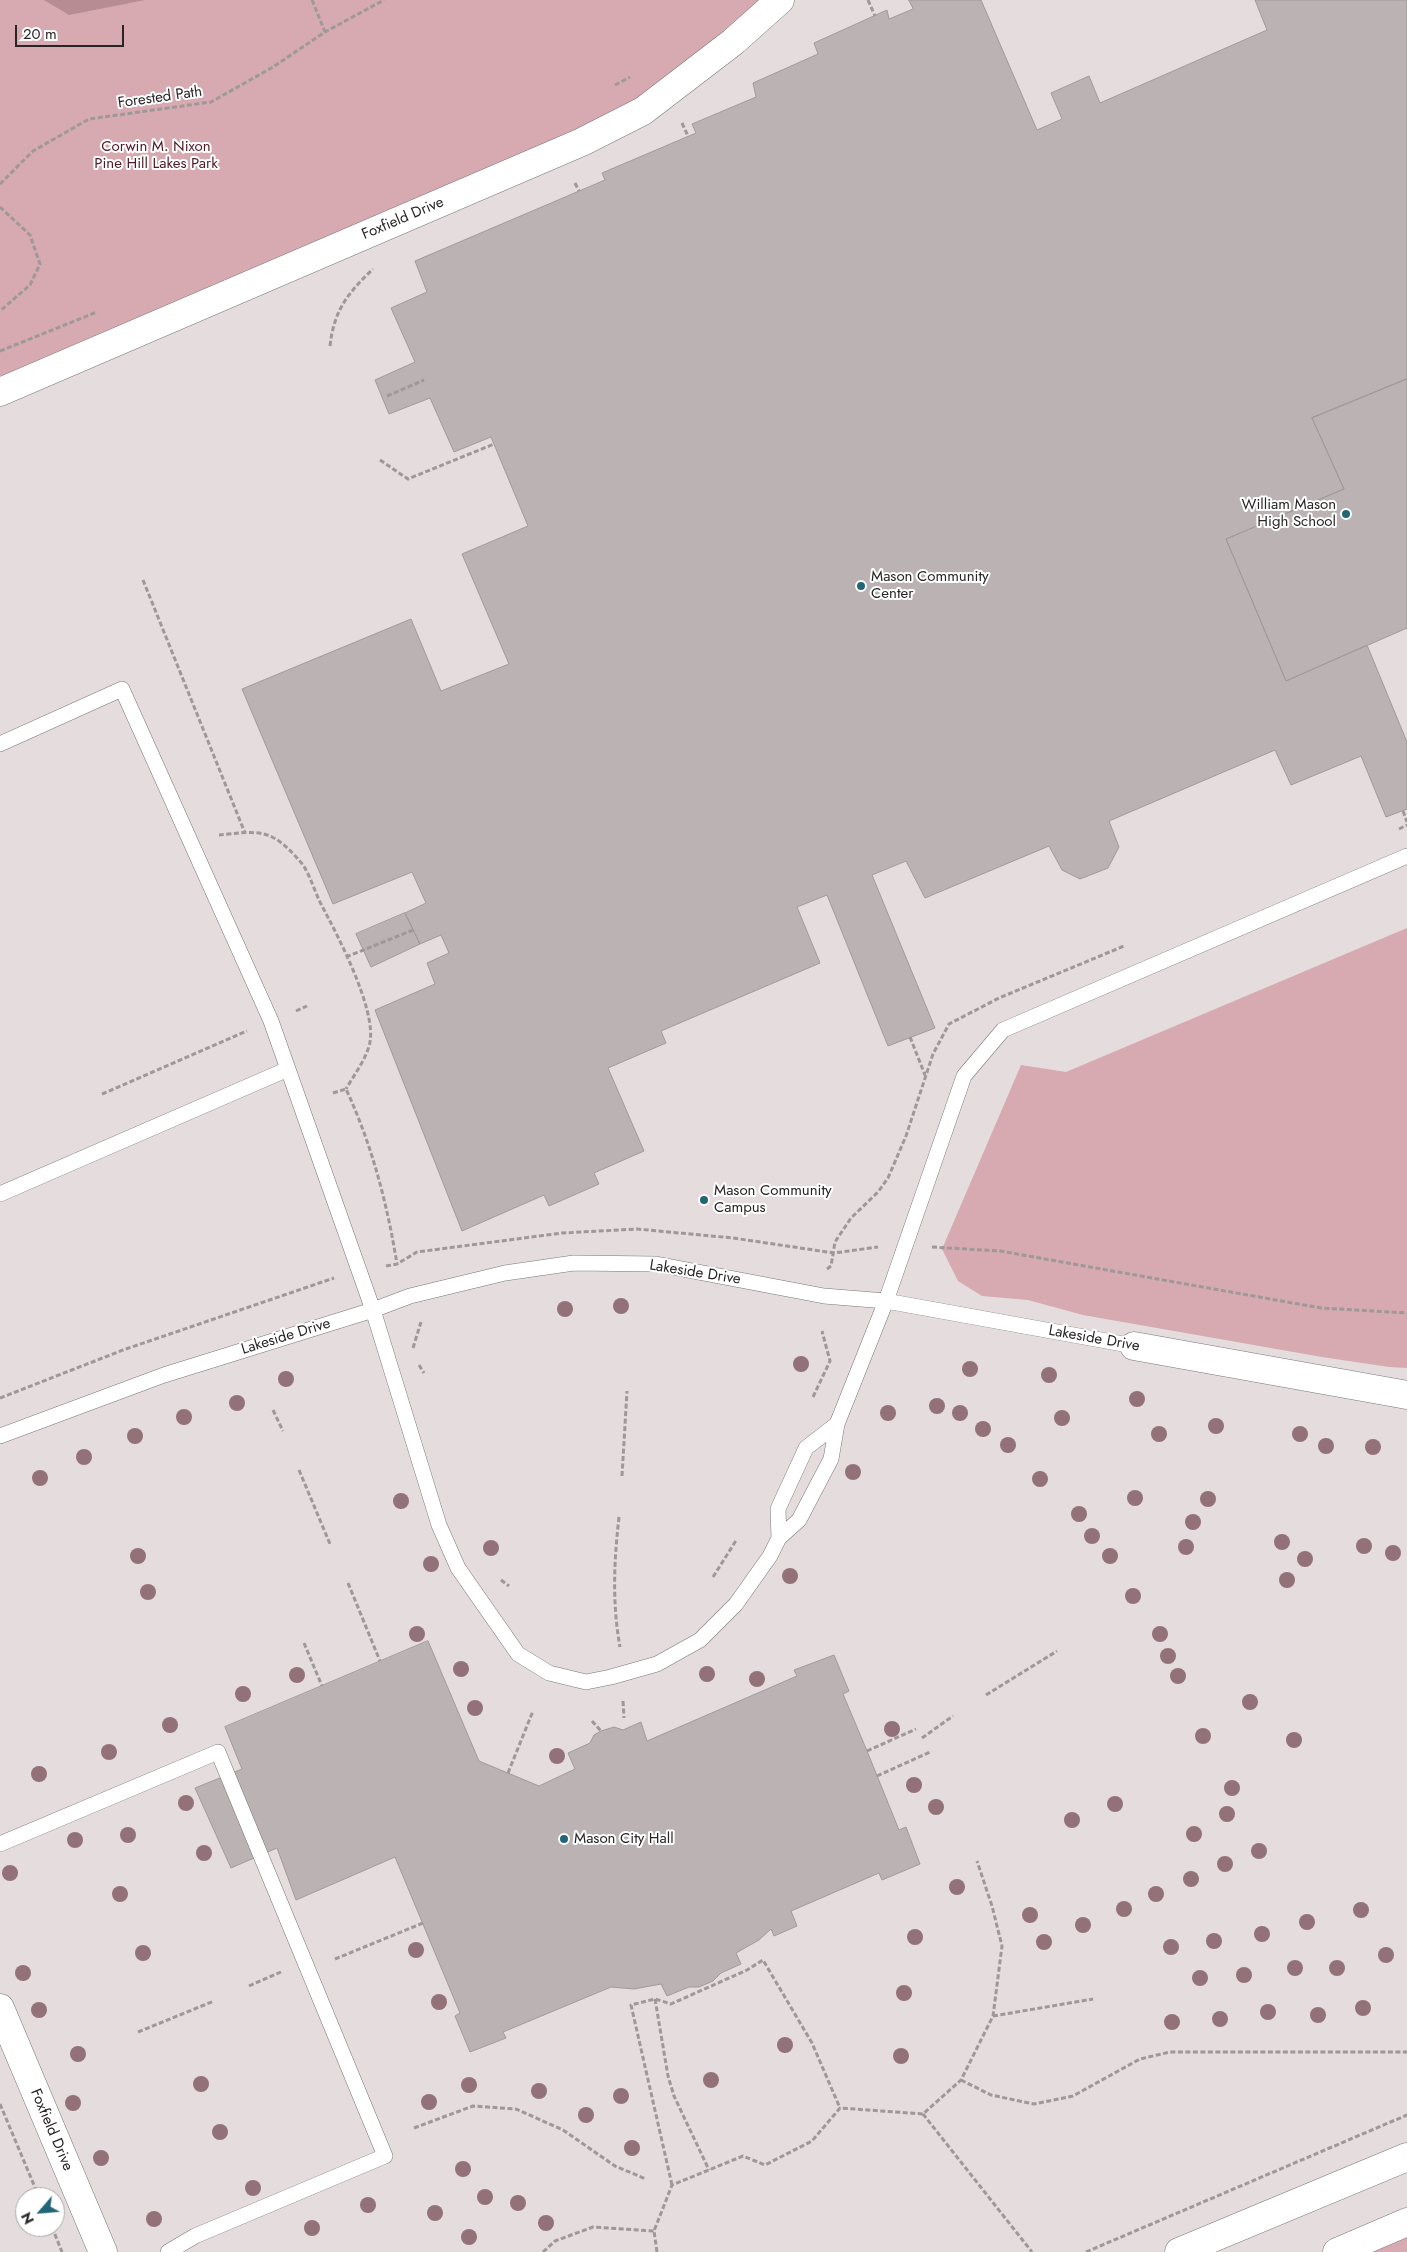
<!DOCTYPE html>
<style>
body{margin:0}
#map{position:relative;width:1407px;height:2252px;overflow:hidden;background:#e4dcdd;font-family:Jost,sans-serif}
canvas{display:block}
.north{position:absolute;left:15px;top:2187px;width:50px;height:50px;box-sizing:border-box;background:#fff;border:1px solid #a9a8a8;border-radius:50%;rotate:243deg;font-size:14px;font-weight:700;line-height:20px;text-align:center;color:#282526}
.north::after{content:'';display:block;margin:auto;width:18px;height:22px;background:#226577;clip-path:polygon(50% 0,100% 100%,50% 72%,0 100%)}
.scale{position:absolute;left:15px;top:25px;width:109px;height:22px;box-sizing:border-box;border:2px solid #282526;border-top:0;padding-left:6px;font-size:15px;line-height:18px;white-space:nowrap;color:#282526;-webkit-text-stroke:4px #fff;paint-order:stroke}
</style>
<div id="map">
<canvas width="1407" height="2252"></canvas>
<div class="north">N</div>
<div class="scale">20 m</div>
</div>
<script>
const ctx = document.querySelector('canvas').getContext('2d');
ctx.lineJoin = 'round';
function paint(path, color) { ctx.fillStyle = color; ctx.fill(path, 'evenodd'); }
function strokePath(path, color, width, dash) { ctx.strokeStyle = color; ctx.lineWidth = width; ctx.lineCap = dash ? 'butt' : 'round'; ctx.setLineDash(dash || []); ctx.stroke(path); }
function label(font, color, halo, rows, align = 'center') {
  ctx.font = font + ' Jost,sans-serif'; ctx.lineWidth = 4; ctx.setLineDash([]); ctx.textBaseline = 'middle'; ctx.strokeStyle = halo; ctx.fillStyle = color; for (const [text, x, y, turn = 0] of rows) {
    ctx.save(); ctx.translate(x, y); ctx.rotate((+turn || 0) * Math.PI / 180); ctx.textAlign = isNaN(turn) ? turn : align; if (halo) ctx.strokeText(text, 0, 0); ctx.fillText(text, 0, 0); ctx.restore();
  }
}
paint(new Path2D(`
 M0,0h780l-137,111 -643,281z
 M1407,928v440l-18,-1 -67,-10 -239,-42 -55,-15 -46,-4 -24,-15 -16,-32 79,-184 45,7z
 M1407,2222v30h-70z`), '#d6aab0');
paint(new Path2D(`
 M44,0h101l-76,15z`), '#b78c92');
const building = new Path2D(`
 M909,0h72l56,130 25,-11 -11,-26 38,-17 11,27 167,-73 -12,-30h152v379l-95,39 32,71 -118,50 60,142 81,-36 40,97v67l-21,8 -25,-61 -70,29 -16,-35 -166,71 10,26 -11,21 -28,11 -18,-9 -13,-24 -124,52 -19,-37 -34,14 63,153 -47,18 -61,-151 -30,12 23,56 -159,68 5,12 -58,25 36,83 -50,22 5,11 -50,22 -5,-11 -82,36 -87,-221 60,-26 -8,-21 22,-10 -8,-18 -21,9 -15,-31 21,-10 -14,-31 -79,32 -91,-215 169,-70 30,72 68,-27 -47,-110 66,-28 -37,-89 -37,15 -24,-54 -41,16 -14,-34 40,-18 -24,-54 36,-16 -12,-31 190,-81 -3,-7 94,-40 -4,-9 64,-27 -3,-14 65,-29 -4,-11 73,-33 2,9 24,-10z
 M1407,379v249l-121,53 -60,-142 118,-50 -32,-71z
 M405,913l15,31 -49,23 -15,-33z
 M428,1641l51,120 60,25 36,-17 -7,-16 22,-10 4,-8 7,-4 13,-4 9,3 18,-8 6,19 150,-65 -3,-6 40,-15 15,36 -6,3 24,57 32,79 7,-3 14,37 -38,16 -3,-7 -88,38 6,15 -23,10 -3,-7 -12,11 -23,13 5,11 -20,9 -8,8 -14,6h-10l-22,9 -6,-12 -27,5 -23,-2 -108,45 3,6 -36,14 -15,-36 5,-3 -65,-156 -99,43 -19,-52 -46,20 -36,-80 47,-19 -17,-42z`);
paint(building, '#bab2b3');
strokePath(building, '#a1999a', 1);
const service = new Path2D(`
 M0,744l122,-55 149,332 102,289 66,215 19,43 60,86 31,19 37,9 25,-5 46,-13 43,-24 36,-36 34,-48 9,-18 20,-18 32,-61 6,-35 49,-123 78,-225 39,-46 404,-174
 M0,1194l288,-125
 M0,1436l164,-61 209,-65 37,-14 95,-23 69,-10 82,1 168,32 62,5 248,45
 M779,1538l-1,-29 28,-61 31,-24
 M0,1844l218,-92 167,404 -190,80 -27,16`);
const minor = new Path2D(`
 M0,392l582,-250 61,-31 90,-69 47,-42
 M1134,1346l273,49
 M0,2008l103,244`);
const secondary = new Path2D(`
 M1179,2252l228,-95
 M1337,2252l70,-30`);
strokePath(service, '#7c7576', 16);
strokePath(minor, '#7c7576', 29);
strokePath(secondary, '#7c7576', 29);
strokePath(new Path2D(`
 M312,0l13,32
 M868,0l7,16
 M615,85l15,-8
 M682,123l6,13
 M575,183l4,8
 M0,184l33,-33 56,-32 122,-17 62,-35 52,-35 59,-32
 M0,207l30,28 10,29 -10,21 -30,26
 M330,346c4,-36 18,-53 43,-77
 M0,351l97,-39
 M387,396l37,-16
 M380,460l28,19 86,-35
 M143,580l102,253
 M1403,811l4,11
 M1399,829l8,-4
 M219,835c15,-1 38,-6 53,2 12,6 22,17 31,28 8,12 12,28 19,41 16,30 54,103 48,136 -3,16 -16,33 -24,47
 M346,957l67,-27
 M296,1011l11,-5
 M910,1037l15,38
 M333,1093l13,-4c26,56 41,114 51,175
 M102,1094l145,-63
 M932,1247l68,4 321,57 86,5
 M386,1266l11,-2 20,-12 145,-19 75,-4 96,9 101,15 44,-6
 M827,1269l4,-3 4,-24 16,-24 27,-26 10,-14 18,-42 27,-82 16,-30 50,-26 125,-52
 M413,1348l8,-26
 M419,1365l5,8
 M813,1397l17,-36 -8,-30
 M0,1398l123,-48 211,-72
 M273,1410l10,21
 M299,1470l31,74
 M622,1476l5,-85
 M619,1517c-5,44 -7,86 1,130
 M713,1577l24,-38
 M501,1580l8,6
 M348,1583l32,78
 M304,1643l18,43
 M986,1695l71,-44
 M623,1701l1,17
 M592,1721l9,10
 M922,1738l31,-22
 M867,1751l49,-22
 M508,1773l25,-62
 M877,1776l53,-24
 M335,1959l88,-36
 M249,1986l32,-14
 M655,1999l13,77 6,20 35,74
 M993,2016l100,-17
 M138,2032l76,-31
 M961,2080l30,15 43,9 39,-8 67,-37 30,-7h237
 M0,2104l39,93
 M923,2114l109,138
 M414,2128l59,-22 43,3 47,21 52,36 31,13
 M672,2185l-41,-180 24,-6 16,5 76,-34 16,-10 49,83 28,65
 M52,2227l10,25
 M543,2252l12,-11 38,-14 61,4
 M657,2252l-3,-21 18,-46 71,-29 22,9 47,-24 28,-33 83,6 38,-34 32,-64 9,-70 -10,-40 -15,-45
 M1086,2252l321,-137`), '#9e9899', 3, [5, 2.5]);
strokePath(service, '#fff', 15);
strokePath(minor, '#fff', 28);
strokePath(secondary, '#fff', 28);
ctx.fillStyle = '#927178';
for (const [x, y] of [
 [621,1306],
 [565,1309],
 [801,1364],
 [970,1369],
 [1049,1375],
 [286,1379],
 [1137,1399],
 [237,1403],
 [937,1406],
 [888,1413],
 [960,1413],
 [184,1417],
 [1062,1418],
 [1216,1426],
 [983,1429],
 [1159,1434],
 [1300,1434],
 [135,1436],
 [1008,1445],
 [1326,1446],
 [1373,1447],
 [84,1457],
 [853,1472],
 [40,1478],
 [1040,1479],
 [1135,1498],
 [1208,1499],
 [401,1501],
 [1079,1514],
 [1193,1522],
 [1092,1536],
 [1282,1542],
 [1364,1546],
 [1186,1547],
 [491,1548],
 [1393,1553],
 [138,1556],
 [1110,1556],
 [1305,1559],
 [431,1564],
 [790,1576],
 [1287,1580],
 [148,1592],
 [1133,1596],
 [417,1634],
 [1160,1634],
 [1168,1656],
 [461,1669],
 [707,1674],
 [297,1675],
 [1178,1676],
 [757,1679],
 [243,1694],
 [1250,1702],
 [475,1708],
 [170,1725],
 [892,1729],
 [1203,1736],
 [1294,1740],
 [109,1752],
 [557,1756],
 [39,1774],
 [914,1785],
 [1232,1788],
 [186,1803],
 [1115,1804],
 [936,1807],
 [1227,1814],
 [1072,1820],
 [1194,1834],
 [128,1835],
 [75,1840],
 [1259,1851],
 [204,1853],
 [1225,1864],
 [10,1873],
 [1191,1879],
 [957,1887],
 [120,1894],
 [1156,1894],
 [1124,1909],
 [1361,1910],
 [1030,1915],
 [1307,1922],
 [1083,1925],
 [1262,1934],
 [915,1937],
 [1214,1941],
 [1044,1942],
 [1171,1947],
 [416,1950],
 [143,1953],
 [1386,1955],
 [1295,1968],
 [1337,1968],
 [23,1973],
 [1244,1975],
 [1200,1978],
 [904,1993],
 [439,2002],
 [1363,2008],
 [39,2010],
 [1268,2012],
 [1318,2015],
 [1220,2019],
 [1172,2022],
 [785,2045],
 [78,2054],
 [901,2056],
 [711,2080],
 [201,2084],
 [469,2085],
 [539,2091],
 [621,2096],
 [429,2102],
 [73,2103],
 [586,2115],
 [220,2132],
 [632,2148],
 [101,2158],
 [463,2169],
 [253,2188],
 [485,2197],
 [518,2203],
 [368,2205],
 [435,2213],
 [154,2219],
 [546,2223],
 [312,2228],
 [469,2237]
]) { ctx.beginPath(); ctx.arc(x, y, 8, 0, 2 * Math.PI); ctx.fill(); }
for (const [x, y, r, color] of [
 [1346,514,5,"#226577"],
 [861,586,5,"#226577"],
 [704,1200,5,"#226577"],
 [564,1839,5,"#226577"]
]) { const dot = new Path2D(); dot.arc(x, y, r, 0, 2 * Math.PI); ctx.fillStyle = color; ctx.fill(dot); strokePath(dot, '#fff', 2); }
label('15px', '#282526', '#fff', [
 ["Forested Path",160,98,-8],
 ["Foxfield Drive",403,219,-23],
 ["Lakeside Drive",695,1273,9],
 ["Lakeside Drive",286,1337,-17],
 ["Lakeside Drive",1094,1339,10],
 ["Foxfield Drive",51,2130,67]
]);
label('15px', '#4f1926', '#fff', [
 ["Corwin M. Nixon",156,147],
 ["Pine Hill Lakes Park",156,164]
]);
label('15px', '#282526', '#fff', [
 ["William Mason",1336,505,"right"],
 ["High School",1336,522,"right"],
 ["Mason Community",871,577],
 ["Center",871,594],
 ["Mason Community",714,1191],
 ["Campus",714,1208],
 ["Mason City Hall",574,1839]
], 'left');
</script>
